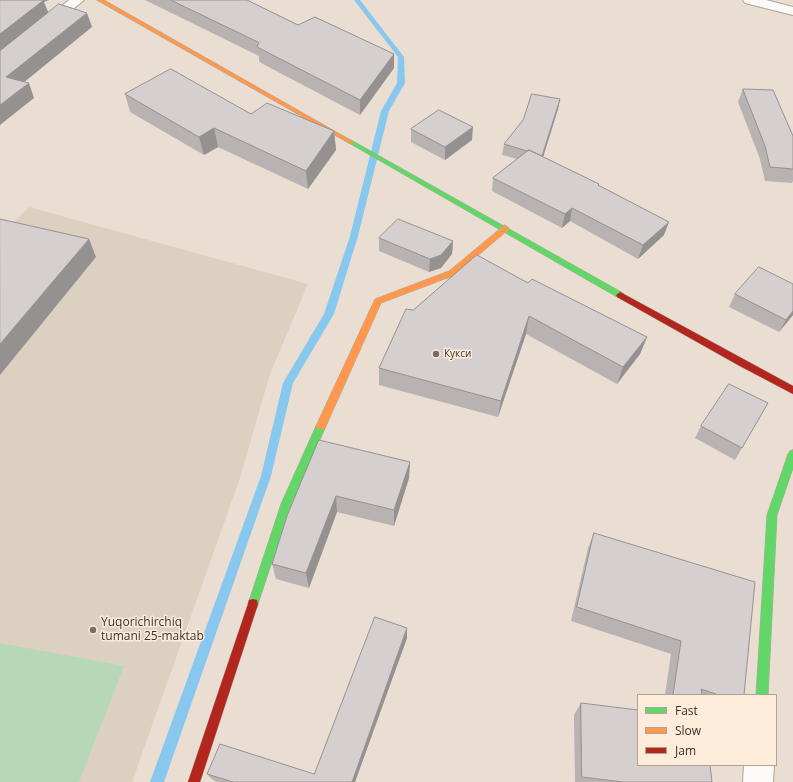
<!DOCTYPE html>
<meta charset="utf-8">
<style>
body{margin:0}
#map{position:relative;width:793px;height:782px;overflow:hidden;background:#eaded3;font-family:"Open Sans",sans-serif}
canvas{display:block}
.legend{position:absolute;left:637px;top:694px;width:140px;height:72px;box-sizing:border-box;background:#feecdb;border:1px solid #b0a294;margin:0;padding:5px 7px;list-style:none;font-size:12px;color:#3b322a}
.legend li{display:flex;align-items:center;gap:8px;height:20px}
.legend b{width:20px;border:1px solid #b0a294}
</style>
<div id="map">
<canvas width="793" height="782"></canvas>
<ul class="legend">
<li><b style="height:5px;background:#63d668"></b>Fast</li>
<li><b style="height:5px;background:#ff974d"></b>Slow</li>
<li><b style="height:5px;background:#b3261e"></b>Jam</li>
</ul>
</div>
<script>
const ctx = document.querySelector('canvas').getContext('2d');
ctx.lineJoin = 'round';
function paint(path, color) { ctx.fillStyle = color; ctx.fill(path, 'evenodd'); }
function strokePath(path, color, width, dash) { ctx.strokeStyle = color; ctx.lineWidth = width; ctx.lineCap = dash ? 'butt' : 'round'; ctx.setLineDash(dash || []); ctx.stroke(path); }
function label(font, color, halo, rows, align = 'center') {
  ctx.font = font + ' "Open Sans",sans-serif'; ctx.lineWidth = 3; ctx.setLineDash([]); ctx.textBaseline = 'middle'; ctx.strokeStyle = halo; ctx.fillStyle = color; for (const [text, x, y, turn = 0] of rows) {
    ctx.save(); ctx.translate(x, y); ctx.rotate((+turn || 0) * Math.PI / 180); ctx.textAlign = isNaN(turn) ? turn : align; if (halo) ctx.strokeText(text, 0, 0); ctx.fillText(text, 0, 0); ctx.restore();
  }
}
paint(new Path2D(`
 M29,207l279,77 -38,90 -30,104 -108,304h-132v-549h3z`), '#dcd0c0');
paint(new Path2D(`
 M0,643l124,23 -45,116h-79z`), '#b6d8b7');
paint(new Path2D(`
 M354,0h6l44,57 1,26 -16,28 -31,125 -24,78 -41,69 -22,93 -107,306h-14l111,-306 22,-93 41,-69 26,-78 31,-125 16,-28 1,-26z`), '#89c8ee');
const street = new Path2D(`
 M69,0h15l-79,65 -5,1v-11z
 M743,0h23l27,7v8l-48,-12z
 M744,765h30l-1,17h-30z`);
const fast = new Path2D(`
 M351,140l272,153 1,2 -1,2h-6l-268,-154v-2z
 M321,422l3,1 2,3 -35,78 -33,100 -1,4 -4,1 -4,-1 -1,-4 33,-100 35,-78 2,-3z
 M793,450v18l-16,47 -9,180h-12l11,-180 21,-61 2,-3z`);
const slow = new Path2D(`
 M97,0h7l250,142 -1,1h-4z
 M505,225l4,3 -1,2 -53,45 -74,28 -55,123 -2,3h-6l-2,-3 59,-127 74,-28z`);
const jam = new Path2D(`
 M620,292l173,94v8l-55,-29 -121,-68 -1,-2z
 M253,599l4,1 1,4 -58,178h-12l60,-178 1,-4z`);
strokePath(street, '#ada49b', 2);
strokePath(fast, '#ada49b', 1);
strokePath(slow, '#ada49b', 1);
strokePath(jam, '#ada49b', 1);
paint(street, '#fcfaf8');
paint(fast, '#63d668');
paint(slow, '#ff974d');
paint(jam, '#b3261e');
paint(new Path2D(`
 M145,0h102l51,25 96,29v14l-34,47 -99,-52 -2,-2v-5z
 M743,89l50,47v45l-1,2 -27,-2 -5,-22 -22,-57z
 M125,94l126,20 83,17 2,19 -28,39 -90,-42 -14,8 -74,-43z
 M560,99l-2,10 -15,48 56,27v1l65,50 -26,24 -68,-38 -8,7 -70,-37 1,-13 24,-19 -15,-4 2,-11z
 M411,129l61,11 -27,20 -34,-18z
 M379,238l74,3 -1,13 -11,14 -12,4 -50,-21z
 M528,283l119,54 -7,17 -23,30 -91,-50 -28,83 -119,-32v-17l34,-58z
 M735,294l58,21 -14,17 -50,-25z
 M768,403l-33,57 -40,-22 6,-12z
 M410,462l-1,16 -15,48 -57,-14 -28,76 -33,-9 -4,-15 15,-48z
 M594,533l150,162h-79l6,-41 -100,-33 17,-73z
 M407,628v10l-52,144h-138l-4,-2 -6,-6h107z
 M581,703l131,79h-137l-1,-67z`), '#b8b2b2');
paint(new Path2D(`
 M26,0h23l-5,2 5,12 -49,39v-19z
 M87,13l5,14 -80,65 -6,-15z
 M394,54v14l-34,47v-15z
 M29,83l5,15 -34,27v-20z
 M560,99l-2,10 -18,58 2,-11z
 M473,127l-1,13 -27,20v-13z
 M214,128l4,19 -14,8 -5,-18z
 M334,131l2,19 -28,39 -2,-18z
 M572,208l-2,13 -8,7 3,-14z
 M669,222l-5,13 -26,24 5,-14z
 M89,239l7,18 -96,118v-31z
 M453,241l-1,13 -11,14 -12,4 1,-13z
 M793,311v4l-14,17 7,-12z
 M529,316l-3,18 -28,83 3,-16z
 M647,337l-7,17 -23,30 6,-17z
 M410,462l-1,16 -15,48v-16z
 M336,496l1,16 -28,76 -3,-15z
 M407,628v10l-52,144h-3z`), '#969191');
const building = new Path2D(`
 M0,0h44l-44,34z
 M171,0h76l51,25 17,-8 79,37 -34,46 -101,-52 -2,-2 2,-3z
 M59,4l28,9 -81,64 23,6 -29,22v-54z
 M171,69l80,45 16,-11 67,28 -28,40 -92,-43 -15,9 -74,-43z
 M743,89l30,1 20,46v33l-23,-2 -5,-21z
 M532,94l28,5 -18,57 -13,-6 -2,1 -23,-7 19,-24z
 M439,110l34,17 -28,20 -34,-18z
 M529,150l70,34 -1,1 71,37 -26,23 -71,-37 -7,6 -72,-36z
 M0,219l89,20 -89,105z
 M398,219l55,22 -12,14 -11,4 -51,-21z
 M477,255l51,28 4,-4 115,58 -24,30 -94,-51 -28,85 -122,-33 27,-59 7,1z
 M759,267l34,17v27l-7,9 -51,-26z
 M729,384l39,19 -26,45 -41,-22z
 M319,440l91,22 -16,48 -58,-14 -30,77 -34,-9 15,-48z
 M594,533l161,49 -11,113h-25l-18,-6 1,6h-29l8,-54 -104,-34z
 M375,617l32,11 -55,154h-119l-26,-8 13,-30 94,30z
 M581,703l57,7v55h72l2,17h-89l-41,-5z`);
paint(building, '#d6cfcf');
strokePath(building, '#969191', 1);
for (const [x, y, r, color] of [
 [436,354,4,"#786e65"],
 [93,630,4,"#786e65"]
]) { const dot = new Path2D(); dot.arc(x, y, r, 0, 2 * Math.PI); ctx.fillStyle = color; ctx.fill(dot); strokePath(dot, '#feecdb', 1.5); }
label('10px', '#3b322a', '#feecdb', [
 ["Кукси",444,354]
], 'left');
label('12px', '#3b322a', '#feecdb', [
 ["Yuqorichirchiq",101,623],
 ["tumani 25-maktab",101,637]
], 'left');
</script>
